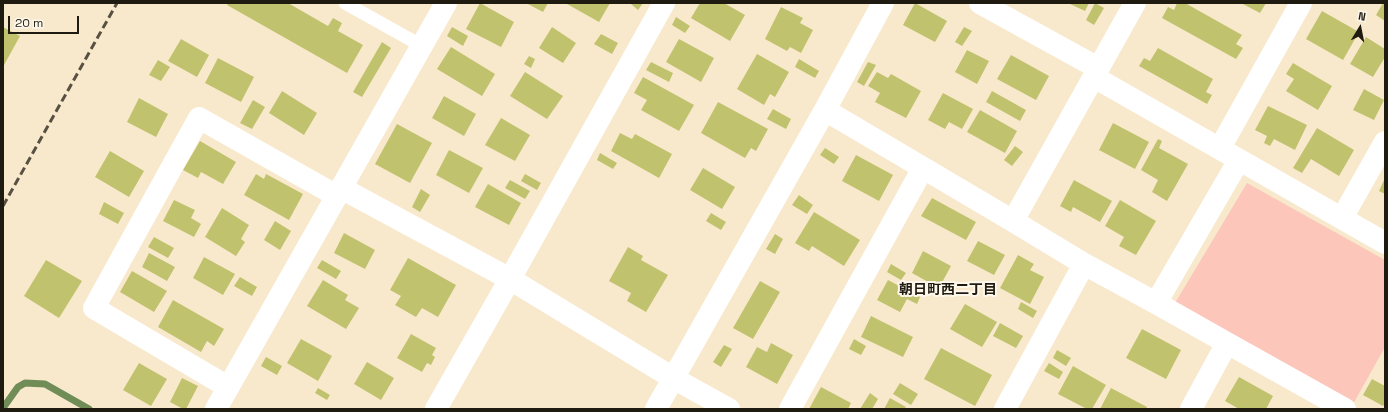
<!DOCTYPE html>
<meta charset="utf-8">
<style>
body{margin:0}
#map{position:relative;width:1388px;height:412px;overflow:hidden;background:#f8e9cd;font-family:"Space Grotesk",sans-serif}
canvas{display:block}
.frame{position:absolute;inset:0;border:4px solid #201b11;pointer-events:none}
.north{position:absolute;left:1340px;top:8px;width:40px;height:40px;-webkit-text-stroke:3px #fdf7ec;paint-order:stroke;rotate:10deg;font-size:11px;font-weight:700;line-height:16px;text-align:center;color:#201b11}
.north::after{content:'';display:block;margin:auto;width:14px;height:18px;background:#201b11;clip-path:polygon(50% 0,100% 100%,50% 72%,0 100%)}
.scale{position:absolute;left:8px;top:16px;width:71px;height:18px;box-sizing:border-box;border:2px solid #201b11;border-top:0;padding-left:5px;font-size:12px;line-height:14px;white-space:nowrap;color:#201b11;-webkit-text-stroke:3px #fdf7ec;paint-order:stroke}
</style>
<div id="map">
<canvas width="1388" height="412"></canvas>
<div class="frame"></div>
<div class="north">N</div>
<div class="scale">20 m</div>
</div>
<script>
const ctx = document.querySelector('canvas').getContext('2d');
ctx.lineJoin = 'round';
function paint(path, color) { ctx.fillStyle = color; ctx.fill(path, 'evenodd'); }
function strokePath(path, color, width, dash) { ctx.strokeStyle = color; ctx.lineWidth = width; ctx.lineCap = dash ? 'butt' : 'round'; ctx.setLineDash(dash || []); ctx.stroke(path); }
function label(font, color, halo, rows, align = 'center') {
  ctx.font = font + ' "Space Grotesk","Noto Sans JP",sans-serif'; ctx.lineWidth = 4; ctx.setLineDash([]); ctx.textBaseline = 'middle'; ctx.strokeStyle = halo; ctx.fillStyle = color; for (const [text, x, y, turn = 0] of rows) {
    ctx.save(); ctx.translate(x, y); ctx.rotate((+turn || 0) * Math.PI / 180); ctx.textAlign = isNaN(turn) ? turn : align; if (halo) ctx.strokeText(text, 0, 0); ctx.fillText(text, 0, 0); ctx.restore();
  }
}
paint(new Path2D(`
 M1247,183l138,77v87l-33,59 -177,-103z`), '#fcc6ba');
strokePath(new Path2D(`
 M3,408l15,-21 7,-4 20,1 44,25`), '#708d58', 7);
paint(new Path2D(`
 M228,3h60l40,23 5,-8 9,5 -4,8 25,14 -16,28 -120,-68z
 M480,3l34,19 -13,25 -35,-18z
 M526,3h22l-5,9z
 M568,3h42l-11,19 -32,-18z
 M632,3h11l-5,7 -7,-6z
 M700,3h24l21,12 -15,26 -39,-23z
 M915,3l32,18 -12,21 -32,-17z
 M1068,3h21l-4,8z
 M1095,3l9,5 -10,17 -8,-5z
 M1177,3h8l57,32 -6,9 7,4 -7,11 -74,-41 6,-11 6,3z
 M1241,3h25l-6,10z
 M1383,3h2v18l-9,-6z
 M781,7l22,11 -3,5 13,7 -12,23 -11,-6 -3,4 -22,-12z
 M1322,11l37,21 -16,28 -37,-21z
 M676,17l14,9 -5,7 -13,-8z
 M3,27l17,9 -17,31z
 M452,27l16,9 -5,10 -16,-10z
 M552,27l24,16 -13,20 -24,-15z
 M964,27l8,4 -10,15 -7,-4z
 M601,34l17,9 -6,11 -18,-10z
 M1366,37l19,12v8l-12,20 -23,-13z
 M181,39l28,16 -12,22 -29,-16z
 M679,39l35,19 -13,24 -35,-20z
 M382,42l9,6 -29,49 -9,-5z
 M451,47l44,27 -13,22 -45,-27z
 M1158,48l55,31 -7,13 6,3 -5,9 -68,-38 5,-8 6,3z
 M967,50l22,11 -12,23 -22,-12z
 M757,54l32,18 -14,25 -5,-3 -6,11 -27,-16z
 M1011,55l38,21 -13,24 -39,-21z
 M529,56l6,3 -4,9 -7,-4z
 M218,58l36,19 -13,25 -36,-19z
 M799,59l20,12 -4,7 -20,-11z
 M158,60l12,7 -9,14 -12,-6z
 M651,62l22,11 -4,9 -23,-12z
 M868,62l8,3 -12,21 -7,-4z
 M1293,63l39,23 -14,24 -32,-19 8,-12 -8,-5z
 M525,72l38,24 -16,23 -37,-23z
 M877,72l11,6 3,-4 30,17 -15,27 -31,-16 5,-9 -12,-7z
 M643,77l51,28 -15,26 -38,-21 6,-10 -13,-7z
 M1364,89l20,11 -10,20 -21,-10z
 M282,91l35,22 -13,22 -35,-22z
 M992,91l34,19 -6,11 -34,-19z
 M943,93l30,16 -11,20 -13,-7 -4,7 -17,-9z
 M444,96l32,18 -12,22 -32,-18z
 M139,98l29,16 -12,23 -29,-15z
 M253,100l12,7 -13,22 -12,-6z
 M718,102l50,27 -12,22 -5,-3 -6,10 -44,-25z
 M1268,106l39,19 -12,25 -21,-11 -4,7 -6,-3 3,-7 -12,-6z
 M773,109l18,10 -5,10 -19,-10z
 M980,110l37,21 -12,22 -38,-21z
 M501,118l29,17 -15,26 -30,-16z
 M1113,123l36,19 -14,27 -36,-19z
 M397,124l35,19 -22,40 -35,-19z
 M1317,128l37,22 -15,26 -28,-17 -9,14 -9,-5z
 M620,133l12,6 3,-5 37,20 -13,24 -48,-27z
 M1158,139l4,2 -3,7 29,16 -21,37 -15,-9 6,-12 -17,-10z
 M200,141l36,21 -13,22 -22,-12 -3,6 -15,-8z
 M1015,146l8,6 -11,14 -8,-6z
 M825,148l14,9 -5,7 -14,-9z
 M449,150l34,18 -14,25 -33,-18z
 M110,151l34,20 -15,26 -34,-20z
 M600,153l17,10 -4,6 -16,-9z
 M856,155l37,20 -14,26 -37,-20z
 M703,168l32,19 -13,22 -32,-19z
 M256,174l8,5 2,-5 37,20 -14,26 -45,-25z
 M525,174l16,9 -4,7 -16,-9z
 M1385,178v16l-6,-3z
 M510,180l20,11 -5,8 -20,-11z
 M1074,180l38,21 -12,21 -27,-15 -2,5 -11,-6z
 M488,184l33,19 -12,22 -34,-18z
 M421,189l9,6 -10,17 -8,-5z
 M799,195l14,10 -6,9 -15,-9z
 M932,198l44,24 -10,18 -45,-24z
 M174,200l21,10 -4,8 10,6 -7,13 -31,-16z
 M1120,200l36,21 -20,34 -17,-9 5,-9 -19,-11z
 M104,202l20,11 -6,11 -19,-10z
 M222,208l27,17 -8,14 4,3 -9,14 -31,-19z
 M814,212l46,28 -16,26 -32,-20 -3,5 -14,-8z
 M711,213l15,9 -5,8 -15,-9z
 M275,221l16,10 -11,19 -16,-10z
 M344,233l31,17 -10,19 -31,-16z
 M775,234l8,5 -8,15 -9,-5z
 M154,237l20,11 -6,10 -20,-11z
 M978,241l27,14 -11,20 -27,-14z
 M628,247l15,9 -2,4 27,15 -22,37 -19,-11 4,-8 -22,-12z
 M923,251l28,15 -12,22 -27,-15z
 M149,253l26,14 -8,14 -25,-14z
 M1018,255l16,9 -4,6 14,7 -14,27 -30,-16z
 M204,257l31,17 -12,21 -30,-17z
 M408,258l48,27 -18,32 -16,-9 -6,9 -21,-12 6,-9 -11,-6z
 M46,260l36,21 -23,37 -35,-22z
 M322,260l19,11 -5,8 -19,-11z
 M891,264l15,9 -5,7 -14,-8z
 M132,271l35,20 -13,21 -34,-20z
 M240,277l17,10 -5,9 -18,-10z
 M323,280l25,15 -3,5 14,8 -13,21 -39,-23z
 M888,280l32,17 -3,7 -10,-5 -7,13 -23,-12z
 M760,281l20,11 -27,47 -20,-11z
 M173,300l51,29 -10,17 -7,-5 -6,11 -43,-25z
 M1021,302l16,9 -4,7 -15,-9z
 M965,304l32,18 -15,25 -32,-18z
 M871,316l42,21 -10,20 -42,-20z
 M1000,323l23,13 -7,12 -23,-12z
 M1142,329l39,21 -15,29 -40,-21z
 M411,334l25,14 -4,7 3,2 -4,8 -4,-2 -5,9 -25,-14z
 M301,339l31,17 -14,25 -31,-18z
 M854,339l12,7 -5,9 -12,-6z
 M771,343l22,12 -16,29 -31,-17 11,-20 10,5z
 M724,345l8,4 -11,18 -8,-5z
 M941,348l51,27 -17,31 -51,-27z
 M1057,350l14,8 -5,8 -13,-8z
 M266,357l16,9 -5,9 -16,-9z
 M367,362l27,16 -13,22 -27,-16z
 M139,363l28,16 -16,27 -28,-16z
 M1049,363l14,9 -4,7 -15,-8z
 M1073,366l33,19 -14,24h-5l-29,-15z
 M1239,377l34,19 -7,13h-27l-14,-8z
 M182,378l16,8 -12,23h-3l-13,-7z
 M1372,379l13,7v17l-2,3 -20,-11z
 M900,383l18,11 -7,11 -18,-11z
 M821,387l30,16 -3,6h-39z
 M318,388l12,7 -3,5 -12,-7z
 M1111,388l36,19 -1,2h-46z
 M870,393l8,6 -6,10h-12z
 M890,398l16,9 -2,2h-20z`), '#c1c26d');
strokePath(new Path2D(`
 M345,3l77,43`), '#fff', 13);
strokePath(new Path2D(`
 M980,3l118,65
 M1094,77l291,166
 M825,110l188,111 71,43 72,39 71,40 -36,66
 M1220,148l81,-145
 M341,188l169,91 163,99 56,31
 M1342,218l43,-76
 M1013,221l122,-218
 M1156,303l83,-143
 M1227,343l118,66
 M228,387l-134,-79 105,-190 138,78
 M216,409l230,-406
 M436,409l74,-130 154,-276
 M656,409l169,-299 58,-107
 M790,409l133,-241
 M1005,409l79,-145`), '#fff', 22);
strokePath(new Path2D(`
 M3,206l114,-203`), '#585142', 3, [8, 4]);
label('bold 14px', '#201b11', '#fdf7ec', [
 ["朝日町西二丁目",948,290]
]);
</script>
